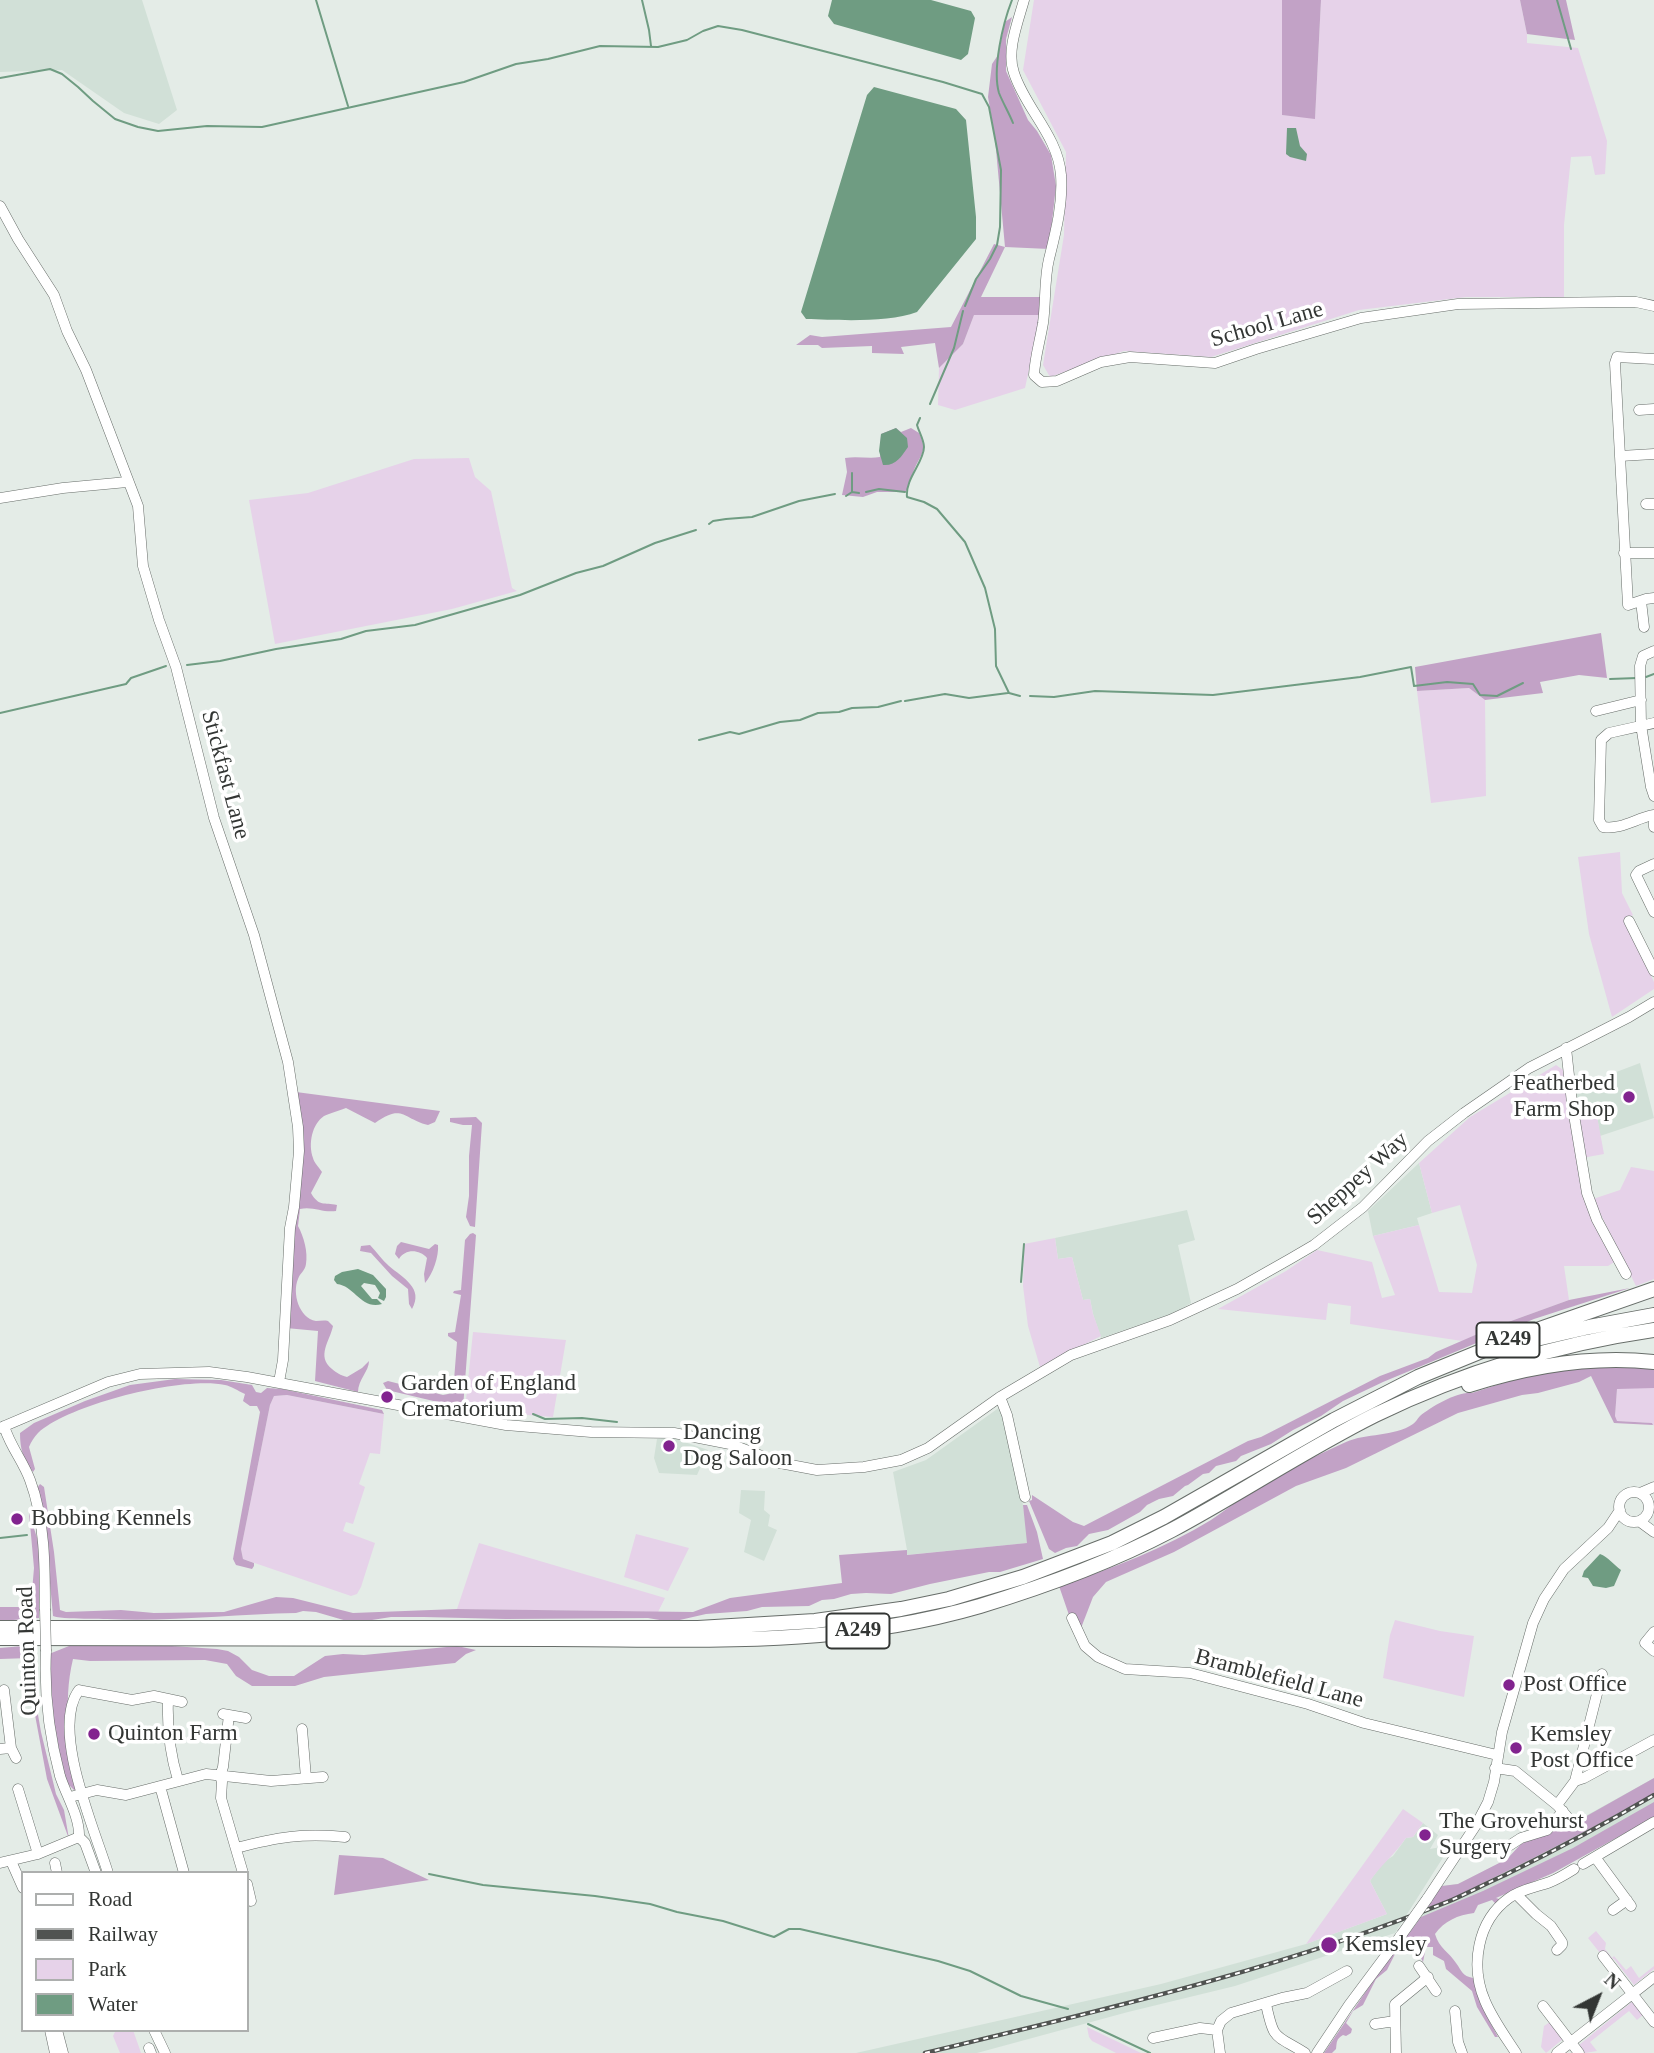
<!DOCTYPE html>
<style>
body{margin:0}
#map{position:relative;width:1654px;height:2053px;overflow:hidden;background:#e4ece7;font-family:"Times New Roman",serif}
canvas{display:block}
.legend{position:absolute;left:21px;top:1871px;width:228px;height:161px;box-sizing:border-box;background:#fff;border:2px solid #adafae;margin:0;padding:9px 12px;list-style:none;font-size:21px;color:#333634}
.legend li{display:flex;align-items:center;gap:14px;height:35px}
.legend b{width:35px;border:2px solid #adafae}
.north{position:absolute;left:1563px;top:1962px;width:70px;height:70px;-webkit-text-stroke:5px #fff;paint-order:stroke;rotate:42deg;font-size:19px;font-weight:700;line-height:28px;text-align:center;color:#333634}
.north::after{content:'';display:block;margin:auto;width:24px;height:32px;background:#333634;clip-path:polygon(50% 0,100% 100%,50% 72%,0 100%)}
</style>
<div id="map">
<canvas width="1654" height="2053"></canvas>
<ul class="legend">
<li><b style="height:9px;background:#fff"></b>Road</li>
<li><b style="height:9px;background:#505351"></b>Railway</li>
<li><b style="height:19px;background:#e6d2e9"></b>Park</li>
<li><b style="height:19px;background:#6f9c82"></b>Water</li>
</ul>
<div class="north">N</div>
</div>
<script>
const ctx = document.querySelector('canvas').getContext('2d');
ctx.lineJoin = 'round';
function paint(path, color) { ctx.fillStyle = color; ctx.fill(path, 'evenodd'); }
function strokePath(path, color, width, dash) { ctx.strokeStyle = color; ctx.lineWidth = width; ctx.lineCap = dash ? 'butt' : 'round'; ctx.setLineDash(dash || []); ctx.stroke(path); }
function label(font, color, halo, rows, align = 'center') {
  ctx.font = font + ' "Times New Roman",serif'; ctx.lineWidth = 7; ctx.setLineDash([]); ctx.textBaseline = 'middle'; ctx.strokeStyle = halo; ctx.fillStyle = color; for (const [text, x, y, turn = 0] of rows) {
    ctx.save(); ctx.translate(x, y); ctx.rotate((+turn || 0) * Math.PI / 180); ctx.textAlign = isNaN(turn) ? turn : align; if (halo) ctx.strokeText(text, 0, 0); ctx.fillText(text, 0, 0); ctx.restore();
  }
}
paint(new Path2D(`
 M0,0h142l35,110 -18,14 -35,-11 -62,-43 -62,2z
 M1640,1063l14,55 -54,18 -3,-20 -20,4 -1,-39 33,-2 2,-5z
 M1419,1163l13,50 -15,5 2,7 -46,11 -5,-25z
 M1187,1210l8,30 -17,5 13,58 -17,10 -73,25 -8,-24 -3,-15 -7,1 -11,-43 -14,2 -3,-21z
 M1000,1407l11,38 12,60 5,38 -122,12 1,-5 -14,-78 33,-12z
 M673,1438l35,12 -11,25 -38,-2 -5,-15 3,-19z
 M741,1490l24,1 -1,19 6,5 -2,11 9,4 -13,31 -20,-9 7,-32 -12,-7z
 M1654,1778v39l-101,56 -137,50 11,-18 15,-19 16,-2 50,-25z
 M1423,1823l15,12 -8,14 21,-4 -56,88 -160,53 -107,26 -151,41h-121l305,-69 145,-40 81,-30 -17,-33 12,-18 11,-7 13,-18 7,-1z`), '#d1e0d7');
paint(new Path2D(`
 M1034,0h248v115l33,3 6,-118h199l7,34v9l51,5 29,93 -2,33 -10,1 -4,-19 -20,1 -7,68v72h-98l-107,13 -148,47 -87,-6 -74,26 -7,-12 21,-130 2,-83 -43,-82z
 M974,315h67l-16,73 -70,22 -17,-5 1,-37 24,-24z
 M469,458l6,19 16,14 21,97 5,3 -65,18 -177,35 -26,-144 59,-7 106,-34z
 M1469,688l16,12 1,96 -55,7 -14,-112z
 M1620,852l2,41 11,22 -8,5 29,62v7l-42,28 -23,-83 -11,-77z
 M1556,1065l7,5 17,113 13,37 23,41 -8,5h-44l5,34 -80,29 -27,12 -112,-17 1,-18 -23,-3 -2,17 -108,-11 68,-38 31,-21 55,12 10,36 13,-3 -22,-59 46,-11 20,67 33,1 5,-28 -17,-60 -28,8 -13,-50 51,-46z
 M1597,1116l7,38 -22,4 -5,-38z
 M1631,1167l23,4v108l-18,7 -43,-87 27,-9z
 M1055,1238l3,21 14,-2 11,43 7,-1 3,15 8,22 -61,31 -12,-41 -5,-40 1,-42z
 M473,1332l93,8 -13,77 -88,-7z
 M1617,1388h37v38l-2,-3 -36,-2 -1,-5z
 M287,1395l97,19 -4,40 -10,-1 -11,31 6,3 -12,37 -7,-2 -3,9 32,12 -14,44 -4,7 -6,2 -108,-37 -2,-10 29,-144 4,-9z
 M636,1534l53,14 -21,43 -44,-14z
 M479,1543l186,55 -7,14 -201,-3z
 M1395,1620l45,11 34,5 -10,61 -81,-19 7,-43z
 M1403,1809l20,14 -10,14 -7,1c-11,16 -25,27 -36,43l17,33 -81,30z
 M1596,1931l10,12 -1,6 7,9 2,-2 12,14 5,-4 8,12 15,-12v3l-20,16 -20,-26 -4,-1 -5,-7 -5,2 -12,-15z
 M1633,2001l11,13 -7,6 -8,-9 -39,31 7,9 -12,2 -6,-8z
 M1550,2022l13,17 -17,14 -5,-6 3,-21z
 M1087,2027l54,26h-25l-24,-12 -3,-4z
 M116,2030h17l8,23h-21l-7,-17z`), '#e6d2e9');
paint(new Path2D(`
 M1282,0h39l-6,119 -33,-4z
 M1520,0h46l9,40 -48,-6z
 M1012,17l-6,22v32l22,49 9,11 14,24 5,31 -7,63 -44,-2 -24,50h62l-2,18h-67l-11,29 -24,24 -4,-25 -34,4 3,7 -32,-1v-7l-50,2 -4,-3h-22l14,-10 12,2 129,-10 43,-83 11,3 -10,-108 -7,-42 4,-33 6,-9 7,-33z
 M896,428l5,4 10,-4 8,5c9,19 2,20 -5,37 -3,7 -5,15 -8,22h-29l-14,5 -21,-2 5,-23 -2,-14c12,-2 25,1 35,-1l1,-23z
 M1601,633l6,45 -28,-3 -39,7 3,11 -58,7 -16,-12 -52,3 -2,-24z
 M296,1092l144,19 -5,11 -7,3c-25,-6 -25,-22 -53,-2l-29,-15c-7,3 -16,5 -22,8 -12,8 -16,28 -11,42 1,5 6,9 9,14l-11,21c8,14 13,9 26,12l-1,6c-13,2 -23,-5 -36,-2l-2,17c6,11 10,26 8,38 -1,7 -6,9 -8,15 -6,14 1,39 18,42 4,0 8,-1 12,0l5,5c-3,15 -17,30 -1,43 5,4 8,6 15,8l15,-9 7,-7c0,10 -11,19 -11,31l-43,-11 3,-50 -32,-3 7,-97z
 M476,1117l6,6 -7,104 -5,-1 -4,-9 3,-21v-40l3,-31h-9l-13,-3v-4z
 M473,1233l3,2 -13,173 -76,-18 -4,-7 5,-2 55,14 10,-2 4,-51 -9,-6v-3l7,-1 6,-37 -8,-2 1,-2 7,-1 4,-50 5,-6z
 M401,1242l28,7 6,-5 3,1c1,11 -5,29 -13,38l-1,-9 3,-16c-8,-9 -22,-9 -28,1l-4,-5 2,-8z
 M370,1245c7,7 12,15 19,21 14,12 35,22 23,43l-3,-5 -1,-15 -16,-13 -21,-23 -11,-2 1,-5z
 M1630,1288l-96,31 -151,63 -40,19 -22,15 -28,14 -22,14 -30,12 -5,5 -20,5 -7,7 -6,1 -15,11 -3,1 -12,10 -14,3 -12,6 -7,7 -32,18 -19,4 -12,12 -11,2 -11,5 -6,-4 -20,-48 3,-1v-5l41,27 11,4 164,-85 13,-4 119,-61 48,-18 8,-6 53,-23 80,-29z
 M1630,1365l24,1v22l-37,1 -2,27 2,5 35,2 1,2 -39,-2 -23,-47 -12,6 -41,11 -16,2 -64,18 -112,55 -50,18 -122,66 -68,30 -13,15 -12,31 -12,-13 -10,-29c52,-17 106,-38 152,-66 11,-7 20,-15 31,-22 30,-20 70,-41 104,-56 20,-9 48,-5 67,-18 3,-2 4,-5 7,-8 11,-9 38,-25 52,-23l56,-18 32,-6z
 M175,1379l46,1 31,5 4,7 5,1 6,-5 15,1 100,21 2,4 -97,-19 -13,1 -4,9 -29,144 2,10 11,4v3l-2,3 -16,-4 -3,-6 27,-147 -3,-6h-7l-7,-5 2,-7c-7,-3 -14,-8 -20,-9 -42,-9 -156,19 -187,48 -4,4 -7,9 -9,14l6,22 -2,3c-10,-13 -13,-23 -13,-39l14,-10 51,-22 45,-16z
 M40,1484l4,3 10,65 6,58 6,2 55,-2 33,3 70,-1 52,-15 17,1 60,15 104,-4 236,3 37,-14 112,-15 -3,-28 68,-5v5l120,-12 -4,-38h4l10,27 6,27 -43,13h-11l-59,12 -39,10 -25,-1 -15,1 -17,5 -12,1 -13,6 -47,1 -15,4 -41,3 -35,8 -23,-4 -142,1 -82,-2h-33l-19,3 -25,1 -31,-9 -13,-1 -7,2c-63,1 -126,9 -189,6 -14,-1 -42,1 -54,-3l-8,-88 -8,-40z
 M29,1513l10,31v74l-39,3v-14h26l5,-4 3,-35z
 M23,1646h7l5,4 2,59 4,23 15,62 8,16 5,29 -22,-60 -12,-64 -5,-57 -30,1v-11z
 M69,1646h103l45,3 11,2 11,6 13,13 17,6h25l31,-20 18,-2 21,1 93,-9 19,4 -10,4 -11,9 -131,14 -29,9h-43l-16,-10 -9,-12 -22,-4 -115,1 -17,-2c-11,46 -2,85 6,130l-5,1 -8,-8 -3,-11 -14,-75v-42z
 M1654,1778v15c-55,32 -110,60 -167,88 -19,9 -38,21 -59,26l-1,-2 15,-19 16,-2 49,-25 14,-15 44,-20 11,-2z
 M1654,1802v15l-101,56 -57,25 3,1 -1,7 -6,-6 -14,5 -4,8c-16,2 -30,8 -39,21 4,14 14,18 21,29 6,8 6,13 17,15l11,33 14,26h-3l-18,-30 -5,-16 -26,-22 -2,-8 -11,-6v-8h-7l-3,15 -2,-4 1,-6 -3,-11 -4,-3 -5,4 -3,6 -12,6 -8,16 -11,9 -13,26 -10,6 -7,12 6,6 -1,4 -5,3 -3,-1c-7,4 -6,7 -7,14l-4,4h-8l75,-110 8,-7 14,-19 62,-26 90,-43z
 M339,1855l44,3 46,22 -95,15z`), '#c2a2c6');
paint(new Path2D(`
 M832,0h99l40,11 4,7 -7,36 -7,6 -127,-36 -6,-8z
 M874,87l82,22 10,11 10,97v22l-59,73c-29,11 -79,8 -111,7l-5,-7 66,-217z
 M1287,128h9l4,18 7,8 -1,7 -16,-4 -4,-3z
 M896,428l11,10 1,9c-7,10 -12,19 -25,18l-4,-14 2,-17z
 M358,1269l15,6 13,14v8l-2,4 -6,-3 2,-5 -5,-8 -11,-2 -3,3 11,13h5l5,5c-21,6 -27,-18 -45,-20l-3,-4 1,-4 7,-4z
 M1600,1554c8,3 14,11 21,16l-7,16 -8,2 -13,-2 -5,-8 -6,-1 2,-6z`), '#6f9c82');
strokePath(new Path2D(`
 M316,0l32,106
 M642,0l7,30 2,16
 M1012,0c-9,23 -20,69 -13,93 4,10 10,20 14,30
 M1557,0l14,49
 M0,78l50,-9 12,5 16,13 15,14 22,18 23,8 20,4 49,-5 55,1 202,-45 52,-18 32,-5 52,-13 58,1 29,-7 16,-9 15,-5 24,4 201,52 39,12 7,13 12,63 -1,57 -3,18 -7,14 -14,20 -11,27
 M930,404l24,-56 9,-37
 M920,418l-3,7c2,7 7,15 7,22 0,15 -19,32 -17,50l17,5 13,7 28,33 20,46 10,41 1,37 13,27 11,3
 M852,492v-19
 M866,492l13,-3 26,3
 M846,496l6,-4 7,1
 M709,524l4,-3 13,-2 26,-2 47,-16 36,-7
 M187,665l33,-4 56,-12 65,-10 25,-8 49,-6 105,-30 56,-22 27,-7 52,-23 41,-13
 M1646,677l8,-3
 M1610,679l27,-1
 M1030,696l24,1 41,-6 118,4 147,-18 51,-10 3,19 33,-4 26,2 7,11 17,1 26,-13
 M905,701l40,-7 24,4 39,-5
 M0,713l126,-29 5,-6 35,-12
 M699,740l31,-8 9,2 41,-12 20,-2 18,-7 21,-1 13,-4 26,-1 23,-6
 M1021,1282l3,-38
 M533,1414l12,5 37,-1 35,4
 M0,1538l27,-3
 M429,1874l54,11 112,11 55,8 27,8 46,9 51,16 15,-8h11l138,32 32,10 51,25 47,13
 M1088,2024l62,29`), '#6f9c82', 2);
const minor = new Path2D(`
 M1024,0c-6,22 -18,51 -10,73 11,35 44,63 47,102 2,29 -5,56 -12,84 -5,20 -3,43 -6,64 -3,18 -8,34 -9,52l8,7 15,-1 44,-19 29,-5 85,6 41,-14 105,-31 97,-14 161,-2h17l18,4
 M0,206l18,33 36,56 13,36 19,39 52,136 5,60 16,54 17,47 38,151 40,117 34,127 10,65 1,24 -5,56 -4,21 -7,132 -4,22
 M1654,359l-37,-2 -2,6 13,242 18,-6 8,-1
 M1639,410l15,-1
 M1620,456l34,-2
 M0,498l63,-10 64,-6
 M1646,504h8
 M1624,553h30
 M1641,601l3,26
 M1654,651l-11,5 -3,10 1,59 10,62 3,9
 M1596,711l45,-11
 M1654,723l-45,10 -8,7 -2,80 4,7c19,3 33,-9 51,-12
 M1654,822v5
 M1654,864l-15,7 -3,4 18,37
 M1629,921l25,50
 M1566,1048l6,55 15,90 10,27 29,54
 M1000,1397l7,18 18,82
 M4,1426c6,20 19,35 26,54 15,40 15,87 15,129
 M0,1428l108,-46 32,-8 69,-2 38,5 259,48 85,7 83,1 56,11 50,19 37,7 47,-3 37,-7 27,-12 72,-51 71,-42 99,-35 67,-31 53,-30 24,-14 49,-38 65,-66 36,-28 65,-45 100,-51 25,-15
 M1619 1507a15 15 0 1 1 30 0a15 15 0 1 1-30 0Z
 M1640,1493l14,-6
 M1639,1521l15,11
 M1072,1618l13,28 13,11 27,12 65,4 118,31 56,19 133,32
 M1654,1632l-9,11 9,8
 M46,1651c-2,42 3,84 14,125 6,19 20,41 19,61l6,6 11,30
 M4,1690l7,58
 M168,1699c-1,27 2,55 10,81
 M223,1714l23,4
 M302,1729l4,49
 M0,1749l11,-1 5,10
 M1495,1768l20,3 42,34 14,16
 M220,1776l2,6 -1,16 22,75
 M220,1776l3,-9 6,-52
 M1575,1781l27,-107
 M160,1786l24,87
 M18,1789l20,65
 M70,1797l27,-7 29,5 80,-21 65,7 52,-4
 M1557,1805l18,-24 9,-3 70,-38
 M236,1848c42,-11 66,-15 109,-11
 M1501,1851l20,-13 26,-8 16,-19
 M1595,1857l36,49
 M11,1861l12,27
 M0,1863l38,-9 41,-17
 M55,1863l2,10
 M1583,1864l71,-42
 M108,1873c-13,-43 -58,-144 -29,-183l4,1 49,9 22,-4 28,6
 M247,1884l4,17
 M1516,1894l20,20 15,12 11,16v3l-5,5
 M1427,1899l49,-74 12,-23 6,-20 8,-50 31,-109 11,-24 20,-30 44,-41 12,-18
 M1613,1910l14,-10
 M1603,1956l51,66
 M1419,1966l17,25
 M1266,2004c8,38 9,30 39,49
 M1543,2006l36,47
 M1455,2011l3,31 4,11
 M1375,2024l20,-3
 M50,2030l5,23
 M57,2030l6,23
 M154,2030l11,23
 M1153,2038l47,-10 17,2
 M149,2048l2,5
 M1220,2053l-3,-23 4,-9 10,-8 51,-15 25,-5 40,-22
 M1317,2053l32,-48 53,-71
 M1396,2053l-1,-49 33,-27
 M1516,2053c-11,-17 -23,-33 -31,-52 -15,-35 -8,-80 24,-103 12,-9 28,-11 41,-16 8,-3 16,-8 24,-13
 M1557,2053l97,-76`);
const highway = new Path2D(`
 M1528,1341l61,-14 65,-12
 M1469,1385c60,-19 122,-30 185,-23
 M0,1628h698l117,-7 86,-12 48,-10 74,-22 89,-34 52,-26 170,-97 84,-43 93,-38 143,-50
 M0,1638c184,0 368,0 552,1 147,0 284,9 428,-33 66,-20 131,-44 192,-76 69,-37 133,-80 203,-115 87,-42 182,-71 279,-85`);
strokePath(minor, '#676d69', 11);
strokePath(highway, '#676d69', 16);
strokePath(minor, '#fff', 10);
strokePath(highway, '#fff', 14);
const rail = new Path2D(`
 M925,2053c178,-43 357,-84 527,-153 18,-8 35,-17 53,-25 51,-25 100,-51 149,-80`);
strokePath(rail, '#505351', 4.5);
strokePath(rail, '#fff', 2, [5]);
const minorBridge = new Path2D(`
 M45,1609l1,42
 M1402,1934l25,-35`);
strokePath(minorBridge, '#676d69', 11, []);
strokePath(minorBridge, '#fff', 10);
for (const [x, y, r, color] of [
 [1629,1097,7,"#82248f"],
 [387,1397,7,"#82248f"],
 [669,1446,7,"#82248f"],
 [17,1519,7,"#82248f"],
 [1509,1685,7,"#82248f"],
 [94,1734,7,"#82248f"],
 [1516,1748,7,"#82248f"],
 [1425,1835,7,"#82248f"],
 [1329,1945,9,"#82248f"]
]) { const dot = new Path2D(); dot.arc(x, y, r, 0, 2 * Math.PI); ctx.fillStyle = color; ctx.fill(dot); strokePath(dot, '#fff', 2.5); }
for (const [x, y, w] of [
 [1508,1340,63],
 [858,1631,63]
]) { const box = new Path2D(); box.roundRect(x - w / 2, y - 17.5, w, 35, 5); ctx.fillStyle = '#fff'; ctx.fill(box); strokePath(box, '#333634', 2); }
label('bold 21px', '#333634', null, [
 ["A249",1508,1340],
 ["A249",858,1631]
]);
label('23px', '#333634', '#fff', [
 ["School Lane",1267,325,-16],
 ["Stickfast Lane",225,775,75],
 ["Sheppey Way",1358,1179,-42],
 ["Quinton Road",28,1651,-92],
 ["Bramblefield Lane",1279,1679,15]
]);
label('23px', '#333634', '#fff', [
 ["Featherbed",1615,1084,"right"],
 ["Farm Shop",1615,1110,"right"],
 ["Garden of England",401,1384],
 ["Crematorium",401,1410],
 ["Dancing",683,1433],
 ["Dog Saloon",683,1459],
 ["Bobbing Kennels",31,1519],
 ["Post Office",1523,1685],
 ["Quinton Farm",108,1734],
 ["Kemsley",1530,1735],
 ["Post Office",1530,1761],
 ["The Grovehurst",1439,1822],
 ["Surgery",1439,1848],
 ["Kemsley",1345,1945]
], 'left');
</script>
